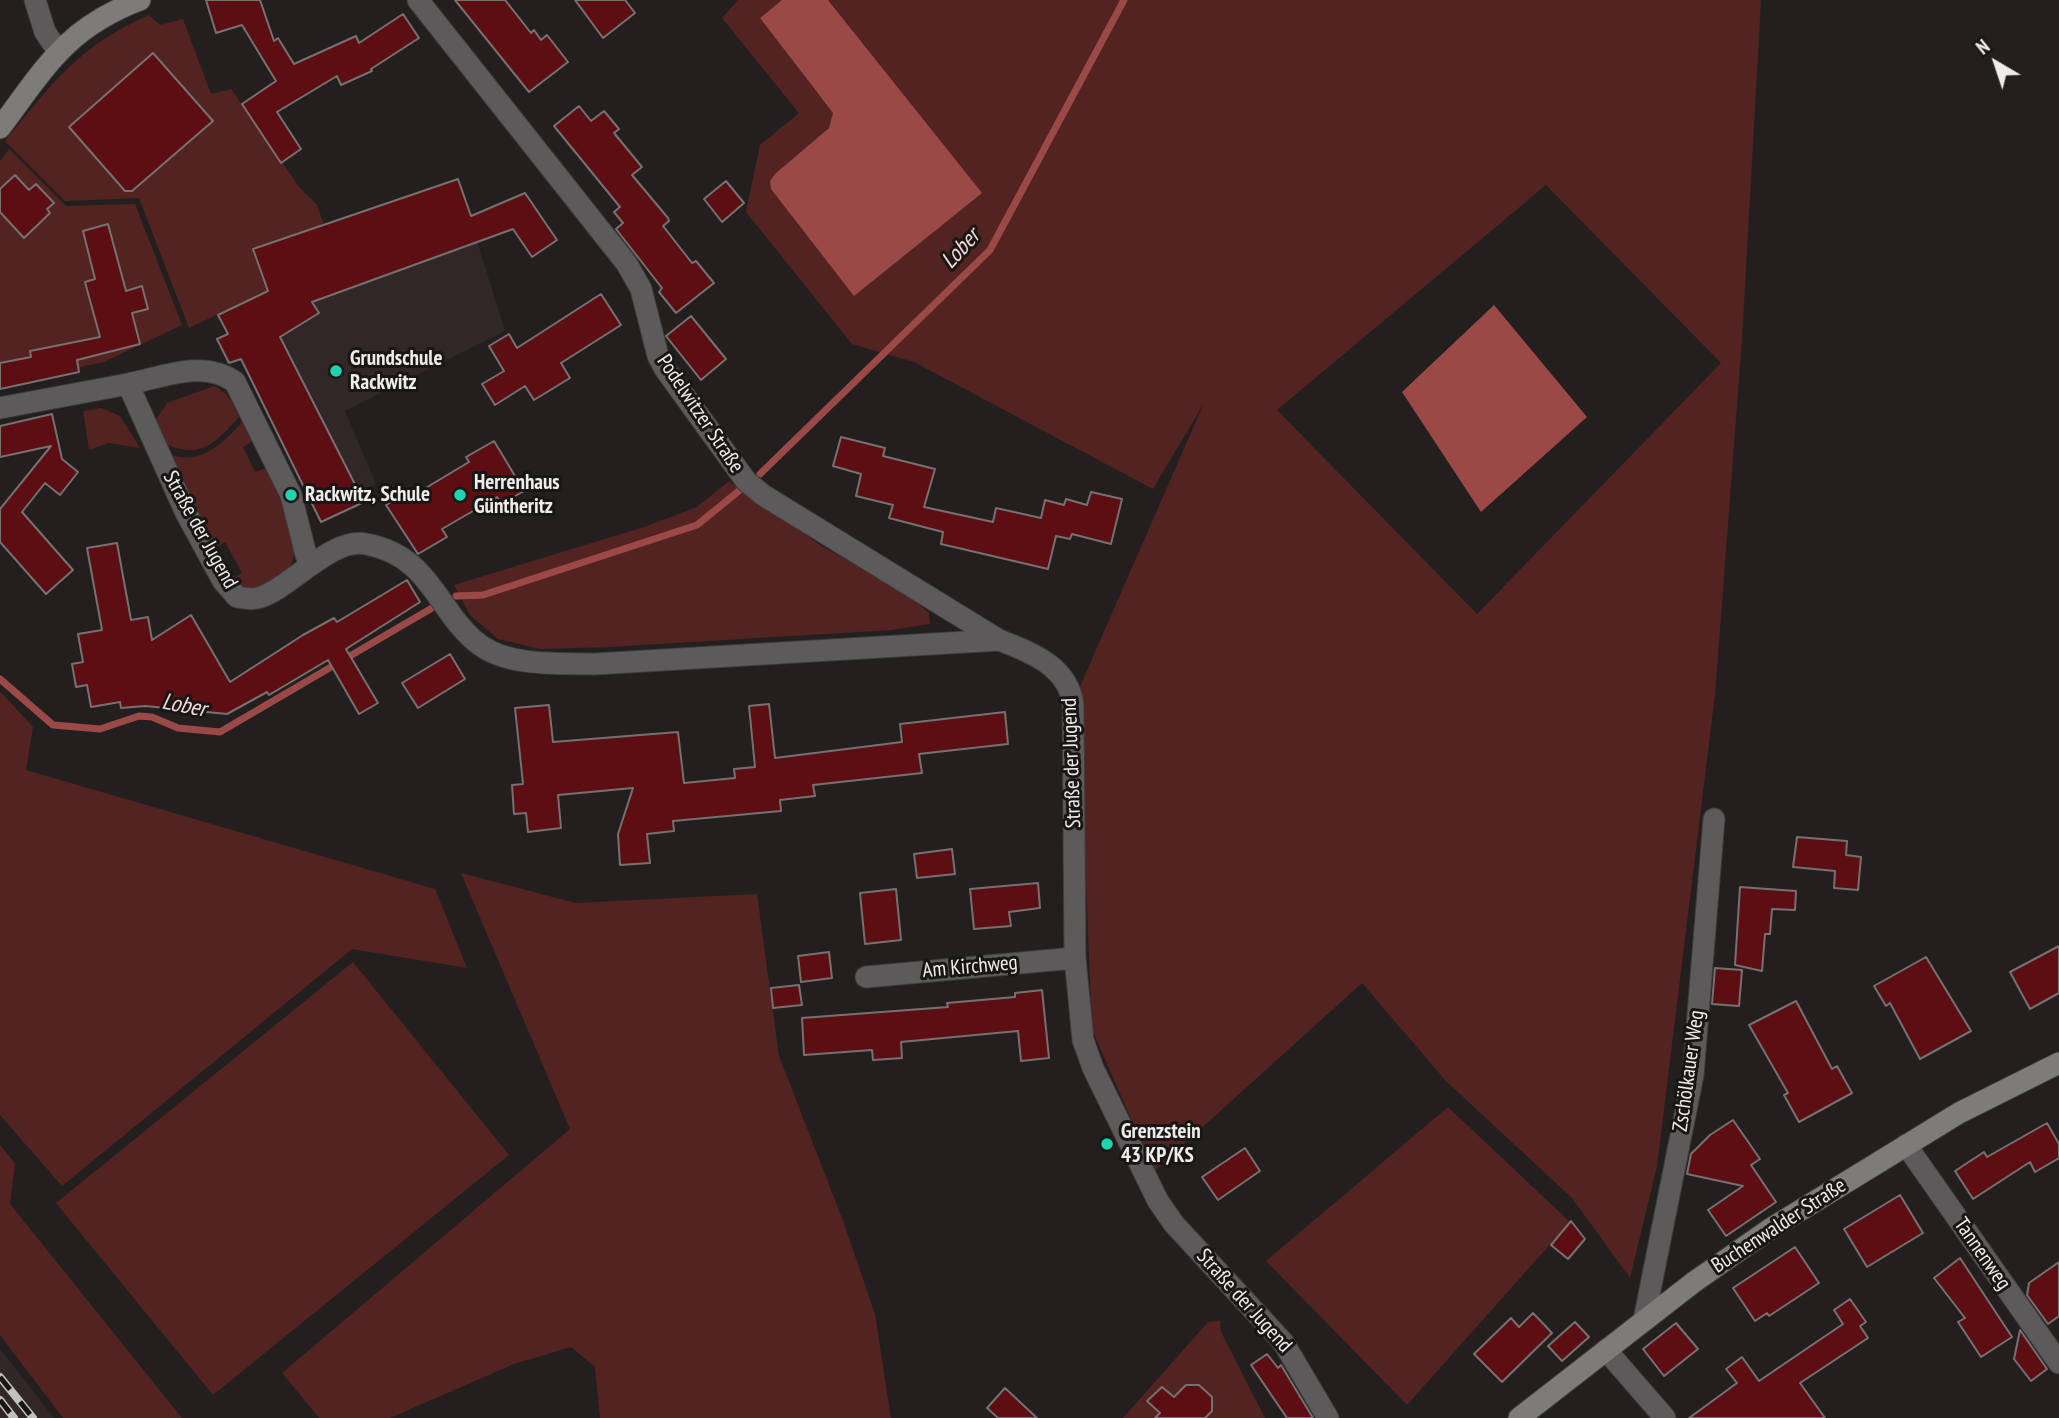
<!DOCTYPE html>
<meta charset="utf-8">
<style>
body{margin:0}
#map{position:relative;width:2059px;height:1418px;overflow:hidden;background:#231f1f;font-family:"PT Sans Narrow",sans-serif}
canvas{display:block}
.north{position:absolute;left:1961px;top:28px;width:70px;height:70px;-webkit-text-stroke:5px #191616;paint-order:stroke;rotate:321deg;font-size:19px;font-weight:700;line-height:28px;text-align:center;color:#efedec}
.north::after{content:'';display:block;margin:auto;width:24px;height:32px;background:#efedec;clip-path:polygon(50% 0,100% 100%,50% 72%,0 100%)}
</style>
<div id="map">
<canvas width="2059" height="1418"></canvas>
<div class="north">N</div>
</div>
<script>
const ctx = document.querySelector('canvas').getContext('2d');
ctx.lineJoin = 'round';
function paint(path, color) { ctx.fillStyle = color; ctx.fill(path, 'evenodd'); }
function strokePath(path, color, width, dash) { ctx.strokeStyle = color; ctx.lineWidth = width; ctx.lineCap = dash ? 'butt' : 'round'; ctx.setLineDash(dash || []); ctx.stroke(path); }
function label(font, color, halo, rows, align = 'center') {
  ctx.font = font + ' "PT Sans Narrow",sans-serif'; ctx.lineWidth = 6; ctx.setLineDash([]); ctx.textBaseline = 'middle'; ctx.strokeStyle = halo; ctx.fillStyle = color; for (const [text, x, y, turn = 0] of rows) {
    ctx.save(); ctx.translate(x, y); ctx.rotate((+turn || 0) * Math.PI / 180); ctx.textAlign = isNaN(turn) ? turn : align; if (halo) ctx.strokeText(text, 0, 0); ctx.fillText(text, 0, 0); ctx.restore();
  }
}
paint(new Path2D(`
 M458,179l47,152 -160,80 31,73 -59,29 -99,-198 40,-20 -5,-46z
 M0,1349l9,11 45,58h-54z`), '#302726');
paint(new Path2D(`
 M738,0h44l-22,18 73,95 -3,15 151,65 -153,-193h933l-19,340 -27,355 -58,471 -27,112 -58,-80 -126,-117 -84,-98 -208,188 -62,-141 -14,-339 126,-288 -51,86 -239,-127 -62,-18 -106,-132 14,-67 39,-32 -77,-95zM1546,185l175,178 -244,251 -200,-204z
 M149,15l11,10 23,-6 28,75 20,-5 69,99 17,17 7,20 -70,24 18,55 -14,-9 -69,33 -50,-130 -74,3 -60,-60c47,-57 73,-95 144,-126z
 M9,149l57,57 69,-2 47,121 -78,37 -104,22v-223z
 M214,386c15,7 19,17 25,31 -24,27 -41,44 -77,25l-7,-21 12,-18z
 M101,408l19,8 20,32 -31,-5 -20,7 -6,-39z
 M242,422l11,19 -10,6 12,25 11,-4c10,20 36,73 26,94 -6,13 -28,23 -40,27l-9,-2 -9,-9 8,-5 -17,-31 -9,5 -53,-95c34,16 58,-6 79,-30z
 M729,481l91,64 87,49 22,19 1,11 -39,6 -282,17 -69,2 -42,-10 -28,-24 -16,-30 190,-58 53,-20z
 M0,691l33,36 -7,43 409,119 32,79 -115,-19 -290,237 -62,-71z
 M461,873l115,30 181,-9 22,162 63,162 33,96 16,104h-291l-5,-51 -24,-20 -57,17 -124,54h-71l-37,-45 288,-244z
 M353,962l156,193 -296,240 -157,-192z
 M1448,1107l122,115 -163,183 -141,-144z
 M0,1145l15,18 -5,41 172,214h-119l-63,-83z
 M1220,1321l1,11 44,86h-142l85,-96z`), '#532321');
paint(new Path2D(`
 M782,0h46l154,193 -128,103 -83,-107 -1,-8 5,-7 54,-46 4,-15 -73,-95z
 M1494,305l93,112 -106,95 -79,-120z`), '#9b4946');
strokePath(new Path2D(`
 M760,474l230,-224 134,-250
 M456,596l27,-1 214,-70 43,-35
 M0,679l53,46 47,4 39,-13 13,1 26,11 42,4 212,-124`), '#9b4946', 7);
const building = new Path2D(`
 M206,0h54l14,41 4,-3 16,26 62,-28 3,7 44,-29 16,24 -48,31 1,2 -31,14 -4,-9 -60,36 24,37 -20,14 -39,-59 34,-23 -34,-56 -26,8z
 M455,0h50l26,33 3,-3 7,10 6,-5 21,27 -39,30z
 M575,0h50l10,13 -32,25z
 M153,53l60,68 -81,70h-7l-56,-64z
 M579,106l12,15 13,-10 15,18 -5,4 28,34 -10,8 36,43 1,3 -6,5 29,37 4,-2 18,22 -38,30 -17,-21 3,-4 -46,-59 7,-6 -9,-11 6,-5 -66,-81z
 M15,175l14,15 7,-6 18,19 -7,6 3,4 -26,25 -24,-26v-23z
 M458,179l13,37 54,-23 32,47 -25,17 -19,-28 -201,73 7,11 -39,24 84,165 -43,20 -80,-163 -12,4 -12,-24 11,-5 -10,-19 50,-24 -15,-42z
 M726,181l18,22 -22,19 -18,-23z
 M108,224l18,67 16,-5 6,23 -16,4 8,31 -63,16 2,12 -79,17v-26l31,-6 -1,-6 70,-14 -15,-55 10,-3 -12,-48z
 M601,294l20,31 -60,38 9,15 -36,22 -9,-14 -30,19 -13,-21 22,-13 -15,-25 20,-12 8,14z
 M691,316l35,43 -25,21 -35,-44z
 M52,414l10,45 16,13 -18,23 -15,-12 -23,29 51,58 -27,24 -46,-52v-33l51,-63 -51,11v-31z
 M841,437l44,11 -2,8 52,13 -11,38 69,15 3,-14 45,10 4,-18 19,5 2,-6 21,6 4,-13 31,7 -11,45 -39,-10 -2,5 -14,-3 -8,33 -107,-25 2,-12 -54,-14 4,-13 -37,-9 5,-22 -28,-8z
 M494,441l30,50 -23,13 -4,-7 -55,32 5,8 -29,17 -32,-49 30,-18 3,5 50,-30 -3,-5z
 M117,543l14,77 17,-3 4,23 39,-25 39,67 73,-47 31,-17 3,4 70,-42 13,22 -74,47 32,54 -19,11 -31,-54 -59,35 -2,-3 -40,22 -82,-8 -24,2 -1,-6 -29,5 -4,-22 -11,2 -4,-23 11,-2 -5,-28 24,-4 -15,-82z
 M450,654l15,25 -47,29 -16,-25z
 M769,704l6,54 127,-16 -2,-18 105,-12 3,32 -89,10 3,19 -109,12 2,11 -35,4 1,11 -108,10 1,10 -27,3 3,29 -30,2 -2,-31 15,-46 -75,7 3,33 -33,4 -2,-19 -12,1 -2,-29 11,-1 -8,-76 34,-3 4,37 125,-10 6,51 51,-5 -1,-9 21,-2 -6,-61z
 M1797,837l50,4 -1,14 15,2 -3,33 -24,-2 1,-17 -42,-4z
 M952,849l3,25 -38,4 -3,-24z
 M1038,883l2,25 -31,4 2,14 -37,3 -4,-40z
 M1740,887l56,4 -1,19 -23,-1 -2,25h-5l-3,37 -27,-6z
 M896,889l5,51 -36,4 -5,-51z
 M2059,946v47l-29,16 -20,-37z
 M829,952l3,26 -31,4 -3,-26z
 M1926,957l45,74 -51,28 -30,-56 -4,3 -12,-20z
 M1715,968l27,2 -3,36 -27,-2z
 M799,985l3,20 -29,3 -2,-20z
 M1042,990l7,68 -28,3 -3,-30 -117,11 1,16 -29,2 -1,-10 -68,5 -2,-37 146,-11 -1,-4 68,-6v-4z
 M1796,1001l36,68 5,-3 15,27 -53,29 -15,-27 4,-2 -39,-68z
 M1733,1120l27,39 -9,6 25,37 -50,34 -18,-26 35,-24 -56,-12 4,-20 19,-19z
 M2047,1123l12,21v14l-24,14 -5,-10 -57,37 -18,-28 29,-19 3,5z
 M1245,1148l15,23 -42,29 -16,-23z
 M1900,1195l23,38 -56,34 -23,-38z
 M1571,1221l14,18 -17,20 -17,-14z
 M1795,1247l24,36 -50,33 -2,-3 -12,8 -22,-33z
 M1960,1258l52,79 -31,20 -23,-35 7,-4 -31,-40z
 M2059,1262v54l-11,8 -21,-29 2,-12z
 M1850,1299l16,23 -6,4 8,12 -68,45 25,35h-136l48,-35 -11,-14 16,-12 17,24 84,-57 -9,-14z
 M1533,1313l19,20 -50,49 -28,-28 37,-36 8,9z
 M1575,1322l14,15 -27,24 -14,-15z
 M1676,1323l22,26 -34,27 -21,-27z
 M2020,1330l27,39 -16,12 -17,-22z
 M1267,1354l11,14 3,-3 32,53h-26l-36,-53z
 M1186,1385h13l13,12v14l-7,7h-50l5,-5 -13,-12 15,-14 12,10z
 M1005,1388l32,30h-39l-11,-10z`);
paint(building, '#5d0e13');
strokePath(building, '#767171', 2);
const street = new Path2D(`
 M35,0l10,32 13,19
 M418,0l209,264 14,25 17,67 7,13 81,112 17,14 236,145
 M128,384c35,-7 76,-25 107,-2l56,113 15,60 7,9
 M0,408l128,-24 58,129 37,68 14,16c6,1 14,3 21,1 32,-9 73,-61 108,-54 66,12 71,69 114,101 30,22 80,18 115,19l404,-24c32,12 70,27 74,65l2,253 8,82 10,28 65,133 16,23 109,118 45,76
 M866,977l209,-19
 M1906,1145l153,218
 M1644,1320l49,-245 21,-256
 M1606,1350l59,68`);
const secondary = new Path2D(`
 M0,128c45,-60 66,-100 140,-128
 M1519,1418l175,-136 76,-53 189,-116 100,-50`);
strokePath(street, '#403c3c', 23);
strokePath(secondary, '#403c3c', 23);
strokePath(street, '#5c5a5a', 21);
strokePath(secondary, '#7e7b7b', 21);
const rail = new Path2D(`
 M0,1377l33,41
 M0,1400l14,18`);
strokePath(rail, '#c3c1c0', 8);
strokePath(rail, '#191616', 5, [16]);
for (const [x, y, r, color] of [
 [336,371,7,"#1fd5b0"],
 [291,495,7,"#1fd5b0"],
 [460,495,7,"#1fd5b0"],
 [1107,1144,7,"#1fd5b0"]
]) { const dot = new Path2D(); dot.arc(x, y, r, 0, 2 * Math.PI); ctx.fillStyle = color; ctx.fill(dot); strokePath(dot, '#191616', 2.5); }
label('bold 21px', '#efedec', '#191616', [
 ["Grundschule",350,359],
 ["Rackwitz",350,383],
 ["Herrenhaus",474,483],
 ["Güntheritz",474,507],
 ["Rackwitz, Schule",305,495],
 ["Grenzstein",1121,1132],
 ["43 KP/KS",1121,1156]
], 'left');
label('21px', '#efedec', '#191616', [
 ["Podelwitzer Straße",700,414,56],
 ["Straße der Jugend",200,530,61],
 ["Straße der Jugend",1072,763,-92],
 ["Am Kirchweg",970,967,-5],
 ["Zschölkauer Weg",1689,1071,-82],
 ["Buchenwalder Straße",1779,1226,-33],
 ["Tannenweg",1982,1254,55],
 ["Straße der Jugend",1244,1301,48]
]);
label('italic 23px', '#f3dad7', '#191616', [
 ["Lober",961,249,-48],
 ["Lober",184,706,11]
]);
</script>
